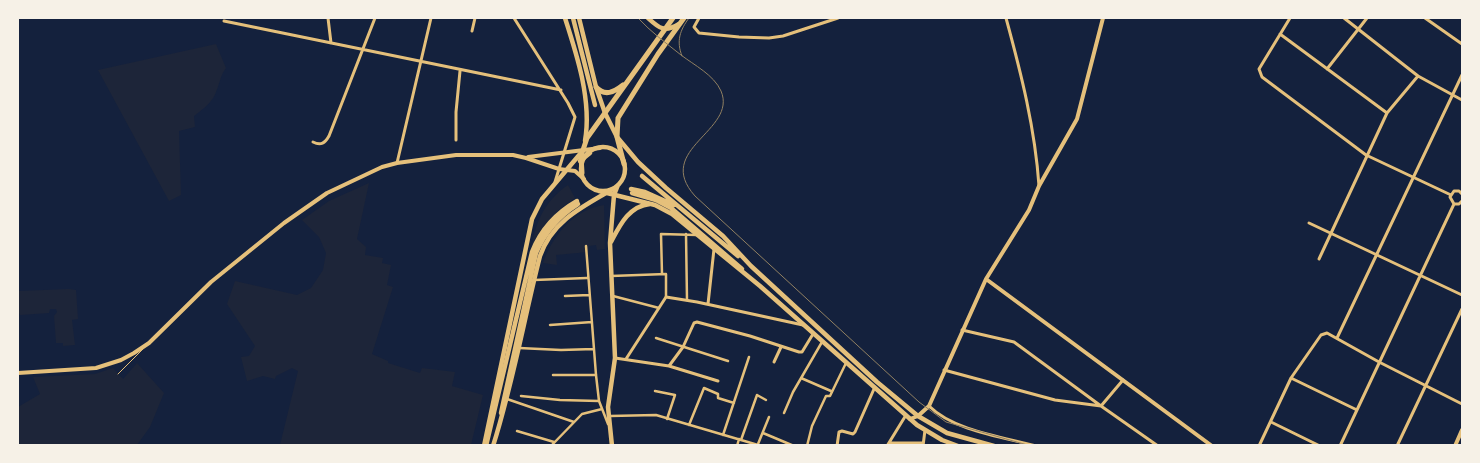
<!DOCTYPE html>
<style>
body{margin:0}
#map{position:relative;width:1480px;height:463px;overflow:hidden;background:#14213d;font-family:"IBM Plex Sans",sans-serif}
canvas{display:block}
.frame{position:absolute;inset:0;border:19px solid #f6f1e7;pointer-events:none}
</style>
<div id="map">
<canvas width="1480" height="463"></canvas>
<div class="frame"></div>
</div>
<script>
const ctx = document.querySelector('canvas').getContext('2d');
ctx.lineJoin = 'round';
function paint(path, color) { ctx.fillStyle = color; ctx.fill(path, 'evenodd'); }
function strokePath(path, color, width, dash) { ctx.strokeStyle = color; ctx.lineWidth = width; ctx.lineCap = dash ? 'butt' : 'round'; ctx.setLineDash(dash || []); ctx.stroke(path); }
paint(new Path2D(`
 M216,44l10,24c-6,8 -6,15 -10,24 -4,11 -13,17 -22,24l1,11 -16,4 2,64 -12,6 -71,-131z
 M369,183l-12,56 9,8 -1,8 18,3 -1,5 9,2 -4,20 6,2 -21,67 16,7v2l32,10 2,-5 33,4 -3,14 31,9 -12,50h-191l18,-74 -6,-3 -16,8 -1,3 -12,-3 -16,5 -6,-24 8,-1 6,-10 -28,-42 8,-23 62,14 14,-7 12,-18 3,-17 -7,-16 -17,-17 27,-19z
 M568,185l7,13c-19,13 -33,27 -43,47 4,-25 14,-45 36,-60z
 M604,205l1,44 -8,1 -1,-5 -7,1 -1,6 -32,3 1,10 -14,-2c10,-28 30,-53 61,-58z
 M69,289l7,1 2,29 -6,1 3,25 -12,1v-3h-7l-2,-27 3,-4 -1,-3h-6l-1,4 -29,2 -2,-4v-20z
 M137,363l27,30 -14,34 -13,18h-119v-38l22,-13 -7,-17 62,-3 18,-6 10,11z`), '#1d2539');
strokePath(new Path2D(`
 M118,374l25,-25`), '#e5c07b', 1);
strokePath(new Path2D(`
 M686,234l1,66
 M586,246l10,129 3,26 9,23
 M662,274l-1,-40 36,1
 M611,276l55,-2v23
 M534,280l53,-2
 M565,296l24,-1
 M613,296l46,12
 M550,325l42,-3
 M656,338l72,23
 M519,348l42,2 33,-1
 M553,375h43
 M801,378l30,13
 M655,391l20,4 -8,24
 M521,396l39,4 39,1
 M507,399l67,23
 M784,413l9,-21 29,-50
 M610,416l46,-1 102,30
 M689,425l15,-37 14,6v4l16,5
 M517,431l37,11
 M763,433l31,13
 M723,435l26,-78
 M741,440l16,-45 9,5
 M758,444l11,-27
 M551,446l31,-32 20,-5
 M737,446l2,-7
 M807,446l5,-20 14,-30h4l16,-33`), '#e5c07b', 2.5);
strokePath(new Path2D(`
 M328,18l3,25
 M514,18l54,85 7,14 -20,65
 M699,18l-5,9 5,6 40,4 30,1 14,-2 55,-18
 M1006,18c15,55 29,110 33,168
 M1290,18l-31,51 3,8 104,78 85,40
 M1344,18l74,58 44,24
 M1425,18l37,26
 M224,21l337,69
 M472,31l3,-13
 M1280,34l107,79
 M1327,69l40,-51
 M456,140v-28l4,-41
 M313,142c8,4 12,1 16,-6l46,-118
 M397,163l34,-145
 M1462,194l-3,-3h-5l-4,6 4,7h5l3,-3
 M1309,223l153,72
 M1319,259l68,-146 31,-37
 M708,304l6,-55
 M962,330l52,12 87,64 57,40
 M1337,338l125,-263
 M615,358l54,8 49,15
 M626,359l40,-62 31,5 106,23
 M774,362l7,-15
 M669,366l14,-19 11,-24 3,-1 53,14 49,16h3l11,-18
 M944,370l111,30 46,6 22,-26
 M1291,378l66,32
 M929,406c25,25 74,31 108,40
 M1271,422l49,24
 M889,443h34
 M837,446l2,-14 3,-1 11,3 2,-2 19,-43
 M887,446l19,-31
 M923,446l2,-16
 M1259,446l32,-68 30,-43 6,-2 52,29 83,42
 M1340,446l114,-242
 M1397,446l65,-137`), '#e5c07b', 3);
strokePath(new Path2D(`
 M528,157l72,-9
 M986,279l226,167
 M18,373l78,-5 25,-8 13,-7 15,-10 62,-61 73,-59 43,-30 55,-26 15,-4 59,-8h57l13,3 33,11 16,2 9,8
 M910,419l8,-3 11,-10 57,-127 43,-69 10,-24 38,-67 26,-101
 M1455,446l7,-16`), '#e5c07b', 4);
strokePath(new Path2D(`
 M565,18c12,37 27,83 20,123
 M573,18l22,87
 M579,18l17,69 9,26 12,24 21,25 28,26 57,48 28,30 126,116 41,34 29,17 47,13
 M648,18c11,10 16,15 31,6
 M581 169a22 22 0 1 1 44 0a22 22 0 1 1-44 0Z
 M642,176l96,80
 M631,189l14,3 29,13
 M599,191l56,14 17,9 88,72 157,139 25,15 16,6
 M632,193l24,7 15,8 71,61
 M611,242c9,-17 18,-36 39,-38
 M501,413l35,-160c9,-21 23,-37 42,-49
 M486,446l46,-194c9,-23 24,-39 45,-51
 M612,446l-4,-39 7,-49 -5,-115 4,-48 4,-10`), '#e5c07b', 4.5);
strokePath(new Path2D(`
 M580,161l10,-8
 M484,446l48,-227 10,-20 38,-45
 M493,446c20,-63 31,-127 47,-190 12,-35 42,-49 73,-67`), '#e5c07b', 4.5);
strokePath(new Path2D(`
 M596,87c9,10 18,5 27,-2
 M624,164l-7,-27 1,-19 40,-64 26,-36
 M582,173l-1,-17 6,-18 86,-120`), '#e5c07b', 5);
strokePath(new Path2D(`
 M638,18c13,14 28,25 43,37 13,10 33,20 40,36 17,40 -68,58 -26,105l224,206 27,20 85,24
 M682,56c-6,-15 -2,-26 7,-38`), '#918062', 1);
</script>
